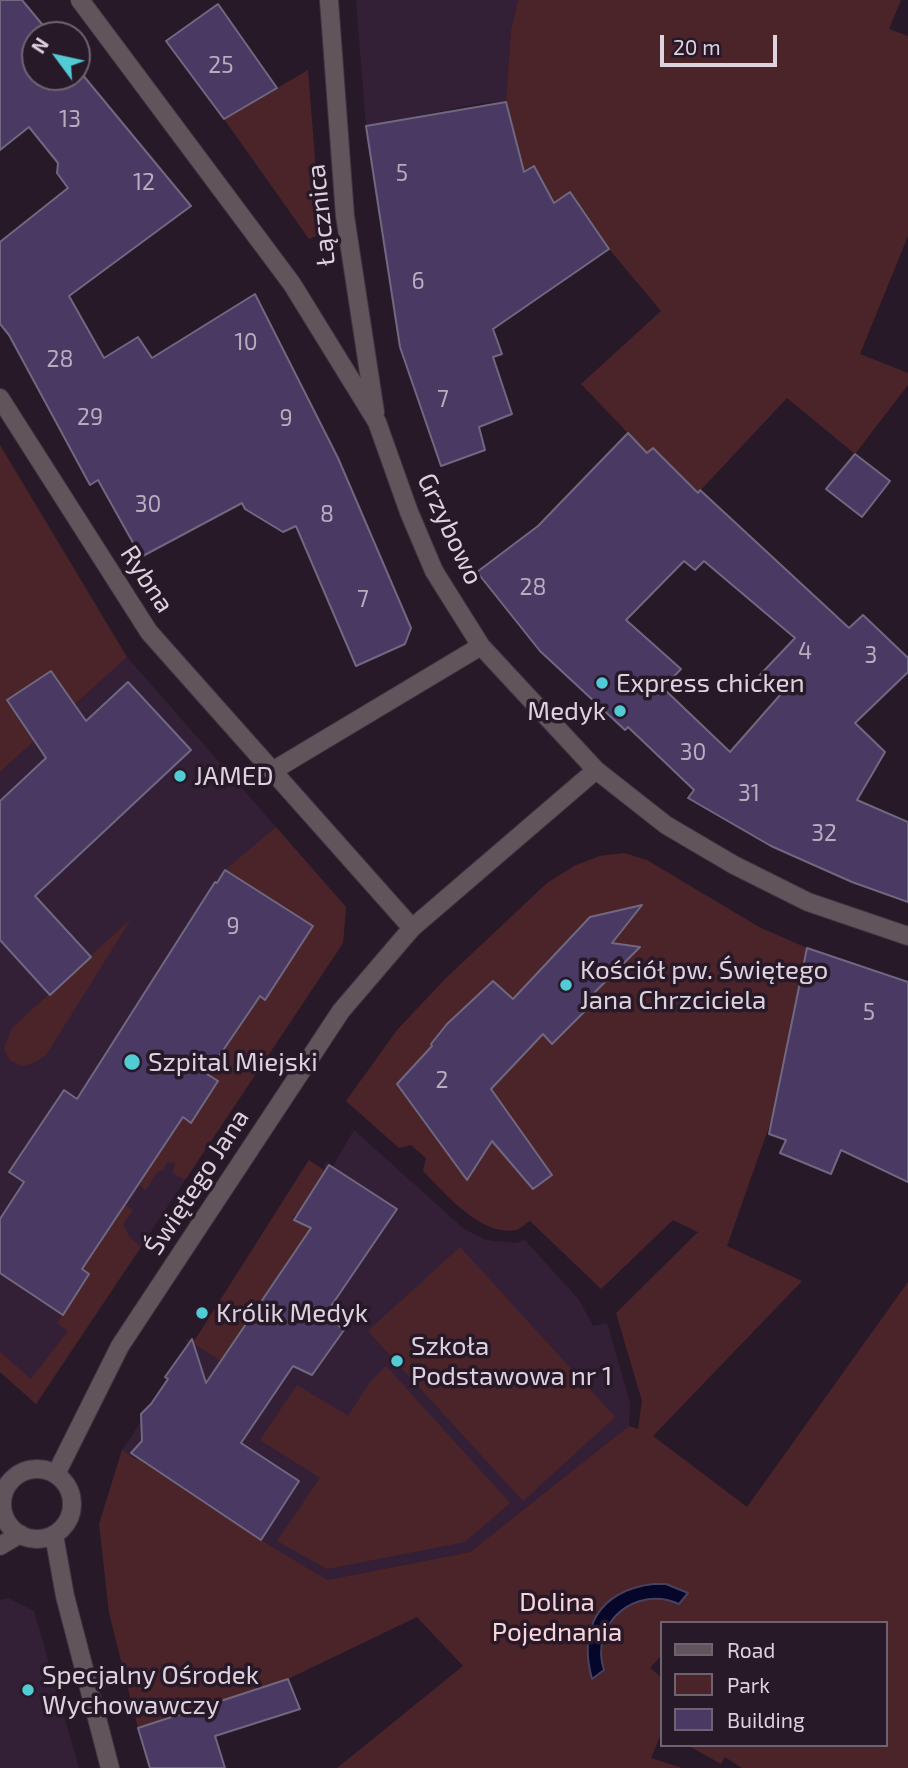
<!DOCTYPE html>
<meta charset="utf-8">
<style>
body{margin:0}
#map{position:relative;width:908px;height:1768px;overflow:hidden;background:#281929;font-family:"Exo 2",sans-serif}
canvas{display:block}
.legend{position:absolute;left:660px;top:1621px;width:228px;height:126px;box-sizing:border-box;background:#281929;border:2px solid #706371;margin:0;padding:9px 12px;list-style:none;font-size:21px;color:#ddd2dd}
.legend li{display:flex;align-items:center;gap:14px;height:35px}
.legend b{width:35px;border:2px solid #706371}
.north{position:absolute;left:21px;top:21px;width:70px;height:70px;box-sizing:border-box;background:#281929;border:2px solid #706371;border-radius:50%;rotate:303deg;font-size:19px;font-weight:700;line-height:28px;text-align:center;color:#ddd2dd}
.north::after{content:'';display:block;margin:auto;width:24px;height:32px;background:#51ccd4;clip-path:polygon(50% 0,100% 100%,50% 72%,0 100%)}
.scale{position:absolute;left:660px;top:35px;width:117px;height:32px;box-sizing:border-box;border:4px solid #ddd2dd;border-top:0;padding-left:9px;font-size:21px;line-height:24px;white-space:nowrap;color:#ddd2dd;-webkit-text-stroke:5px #281929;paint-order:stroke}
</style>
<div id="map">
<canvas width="908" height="1768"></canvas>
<ul class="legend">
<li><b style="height:9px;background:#61555b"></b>Road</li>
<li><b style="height:19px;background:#4b2429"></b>Park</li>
<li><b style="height:19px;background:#493963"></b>Building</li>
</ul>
<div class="north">N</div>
<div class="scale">20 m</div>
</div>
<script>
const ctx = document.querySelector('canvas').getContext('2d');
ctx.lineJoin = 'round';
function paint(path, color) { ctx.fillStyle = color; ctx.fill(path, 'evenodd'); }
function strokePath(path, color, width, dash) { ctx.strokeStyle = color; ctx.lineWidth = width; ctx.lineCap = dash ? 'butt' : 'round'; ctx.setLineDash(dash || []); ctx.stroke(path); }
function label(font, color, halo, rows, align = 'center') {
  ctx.font = font + ' "Exo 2",sans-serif'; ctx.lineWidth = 7; ctx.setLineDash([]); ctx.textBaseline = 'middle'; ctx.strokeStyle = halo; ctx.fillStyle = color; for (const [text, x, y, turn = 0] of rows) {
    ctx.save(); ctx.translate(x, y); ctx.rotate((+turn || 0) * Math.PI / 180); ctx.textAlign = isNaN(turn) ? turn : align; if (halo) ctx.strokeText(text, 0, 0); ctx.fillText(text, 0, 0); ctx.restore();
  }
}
paint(new Path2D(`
 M356,0h162l-7,30 -5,71 -24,2 -116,23z
 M127,657l219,250 -3,36 -307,461 -36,-32v-600z
 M354,1130l109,98 22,12 31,3 9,-3 54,60 14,26 14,-3 23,80 -1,23 -159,126 -144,28 -65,-40 -122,-82 -4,1 -13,-9 21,-31 -2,-5 5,-3 21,-32 -2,-2 23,-32 -2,-5 6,-2 2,4 115,-182 15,10 1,-7 3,-1 5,4z
 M8,1598l26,13 45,157h-79v-168z`), '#342036');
paint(new Path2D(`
 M518,0h383l-12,29 19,7v200l-48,118 48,19v12l-53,69 -68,-56 -89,95 -45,-45 -6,5 -66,-69 80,-73 -52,-62 -39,-57 -15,10 -21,-35 -10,5 -18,-71 5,-71z
 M308,70l13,164 -12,5 -85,-120z
 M0,445l127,212 -127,115z
 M276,827l70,80 -3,36 -158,237 -12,-7 2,-10 -8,-1 -3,7 -7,3 -11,18 -8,-6 45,-67 7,5 27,-41 -10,-7 53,-78 5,3 48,-72 -88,-57z
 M624,853l23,7 112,67 48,21 -36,173 -44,125 75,35 -149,155 94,71 161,-225v486h-166l-17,-11 -4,7 -34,-19h198v-122h-224v33l-11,12 11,9v57l-10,24 31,10h-345l126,-102 -46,-49 -129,62 -150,49 -29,-115 -10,-89 23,-74 13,9 4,-1 122,82 66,40 143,-28 159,-126 9,3 4,-28 -26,-88 82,-81 -25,-12 -72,69 -71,-68c-4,2 -10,8 -14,9 -35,7 -72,-38 -93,-59l3,-13 -15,-13 -12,3 -53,-47 51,-71 48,-51 102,-96 29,-18 24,-9z
 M131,919l-85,136 -13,8 -12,3 -11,-6 -6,-11 8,-21z
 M309,1160l16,11 -27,42 -6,3 1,3 6,1 12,9 -90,132 -28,-18z
 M124,1204l9,6 -10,14 7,14 11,9 -105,157 -36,-32v-20l31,27 37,-48 -11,-8 32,-48 -7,-6z
 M460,1247l155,170 -92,84 -155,-170z
 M386,1366l124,137 -45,39 -138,27 -50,-28 43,-63 -60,-38 37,-55 51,31 22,-34z`), '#4b2429');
const water = new Path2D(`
 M653,1584h13l22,9 -9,11c-44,-20 -90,20 -75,66l-12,9c-14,-51 7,-88 61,-95z`);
paint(water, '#06052a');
strokePath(water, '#464260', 2);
const building = new Path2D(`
 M0,0h22l29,35h-16v42h42v-9l114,138 -122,90 35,62 34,-21 14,21 103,-64 83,164 73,170 -6,16 -49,22 -60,-140 -13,6 -38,-23 -3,-6 -101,54 -43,-77 -8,5 -81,-150 -9,-11v-82l68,-54 -11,-15 1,-10 -29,-36 -29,23z
 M218,4l59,84 -53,31 -58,-78z
 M506,102l18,70 10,-6 20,37 16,-11 39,57 -116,80 9,25 -9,3 19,57 -33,13 6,23 -44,16 -41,-119 -34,-221z
 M628,433l19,20 6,-5 45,45 2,-3 149,138 14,-13 45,43v14l-53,51 30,29 -28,48 51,22v80l-56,-20 -81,-36 -83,-48 6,-8 -66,-63 -3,3 -85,-79 -63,-79 61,-46zM684,561l11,9 9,-9 91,77 -36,38 22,18 -51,58 -67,-64 18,-19 -55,-49z
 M855,454l35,27 -28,36 -36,-28z
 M51,671l35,50 42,-39 63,68 -156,146 56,61 -41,38 -50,-55v-139l46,-43 -39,-58z
 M225,870l88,56 -48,74 -5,-4 -53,78 11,7 -27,42 -8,-6 -101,152 7,5 -26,41 -63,-42v-54l24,-37 -15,-10 55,-82 13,9 138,-217 2,1z
 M642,905l-30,38 28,4 -49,49 5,4 -44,44 -9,-10 -52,55 61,86 -19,14 -41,-48 -25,39 -70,-96 35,-38 -1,-2 16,-20 46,-43 20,18 77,-82z
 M807,948l101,34v200l-67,-32 -10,24 -51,-21 6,-13 -17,-6z
 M329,1165l68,44 -72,106 19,15 -32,45 -19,-9 -52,77 58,38 -38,59 -130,-87 11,-12 -1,-27 10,-10 17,-25 -3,-2 27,-38 14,44 105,-155 -17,-8z
 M288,1679l12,30 -85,27 10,32h-75l-12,-40z`);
paint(building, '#493963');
strokePath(building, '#706880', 2);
const street = new Path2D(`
 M80,0l212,284 85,138 32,90 25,59 47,75 115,124 70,55 68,40 74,37 100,34
 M329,0l16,216 30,196
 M0,398l149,234 263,296
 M274,770l207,-124
 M2 1504a35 35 0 1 1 70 0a35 35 0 1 1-70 0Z
 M56,1474l64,-128 221,-335 71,-83 184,-158
 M54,1535l11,61 45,172
 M0,1546l20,-12`);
strokePath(street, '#413342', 20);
strokePath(street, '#61555b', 18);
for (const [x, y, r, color] of [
 [602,683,7,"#51ccd4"],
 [620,711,7,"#51ccd4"],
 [180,776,7,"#51ccd4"],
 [566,985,7,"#51ccd4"],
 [132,1062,9,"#51ccd4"],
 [202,1313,7,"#51ccd4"],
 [397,1361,7,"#51ccd4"],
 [28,1690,7,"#51ccd4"]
]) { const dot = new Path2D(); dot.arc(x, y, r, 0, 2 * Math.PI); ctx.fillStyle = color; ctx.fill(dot); strokePath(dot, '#281929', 2.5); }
label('23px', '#b8acbe', null, [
 ["25",221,65],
 ["13",70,119],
 ["5",402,173],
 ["12",144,182],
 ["6",418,281],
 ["10",246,342],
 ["28",60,359],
 ["7",443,399],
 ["29",90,417],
 ["9",286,418],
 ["30",148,504],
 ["8",327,514],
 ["28",533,587],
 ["7",363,599],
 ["4",805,651],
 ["3",871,655],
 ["30",693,752],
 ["31",749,793],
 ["32",824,833],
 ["9",233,926],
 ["5",869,1012],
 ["2",442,1080]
]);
label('26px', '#ddd2dd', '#281929', [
 ["Łącznica",321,215,-96],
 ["Grzybowo",450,529,65],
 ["Rybna",147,579,57],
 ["Świętego Jana",197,1182,-57]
]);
label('26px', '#ddd2dd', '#281929', [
 ["Express chicken",616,683],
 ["Medyk",606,711,"right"],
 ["JAMED",194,776],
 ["Kościół pw. Świętego",580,970],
 ["Jana Chrzciciela",580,1000],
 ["Szpital Miejski",148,1062],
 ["Królik Medyk",216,1313],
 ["Szkoła",411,1346],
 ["Podstawowa nr 1",411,1376],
 ["Specjalny Ośrodek",42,1675],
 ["Wychowawczy",42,1705]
], 'left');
label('26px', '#fad5d8', '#281929', [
 ["Dolina",557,1602],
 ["Pojednania",557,1632]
]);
</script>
